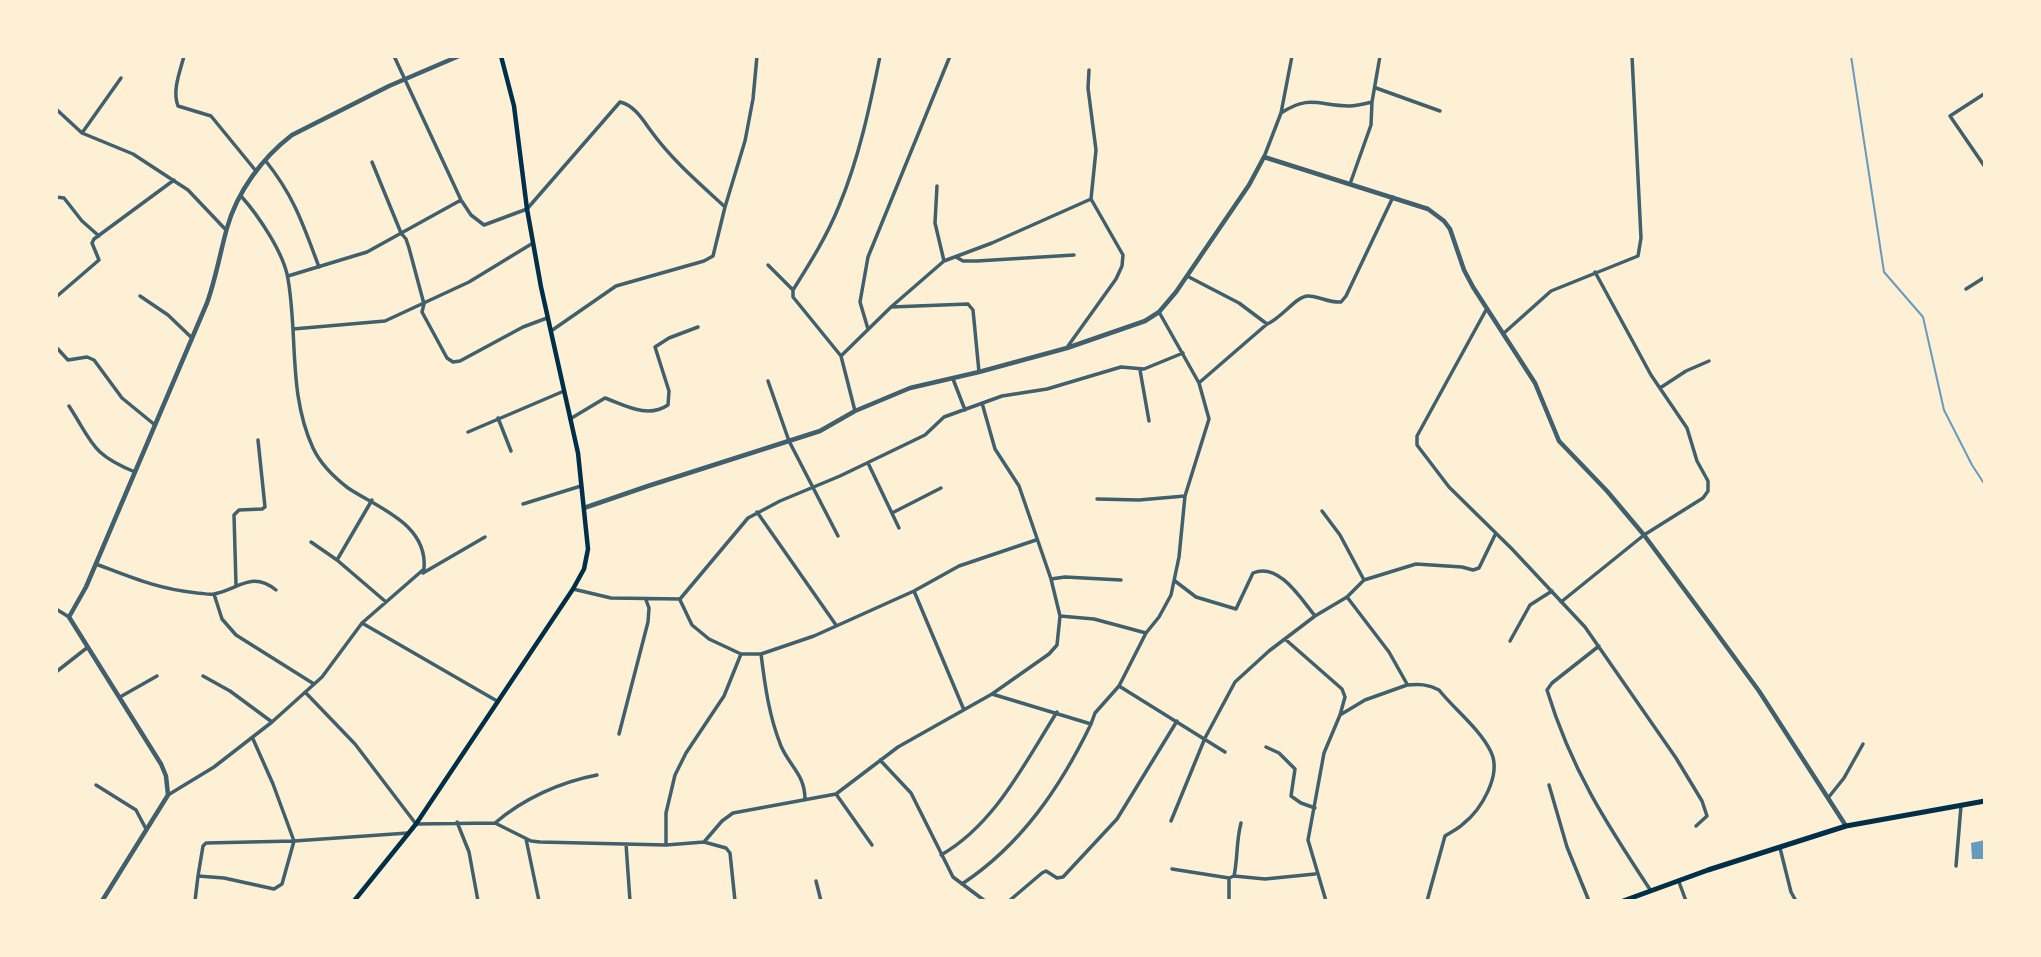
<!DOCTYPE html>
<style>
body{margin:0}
#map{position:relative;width:2041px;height:957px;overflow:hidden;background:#fdf0d5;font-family:"Times New Roman",serif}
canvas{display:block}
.frame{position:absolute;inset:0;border:58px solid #fdf0d5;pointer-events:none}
</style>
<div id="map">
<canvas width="2041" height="957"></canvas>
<div class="frame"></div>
</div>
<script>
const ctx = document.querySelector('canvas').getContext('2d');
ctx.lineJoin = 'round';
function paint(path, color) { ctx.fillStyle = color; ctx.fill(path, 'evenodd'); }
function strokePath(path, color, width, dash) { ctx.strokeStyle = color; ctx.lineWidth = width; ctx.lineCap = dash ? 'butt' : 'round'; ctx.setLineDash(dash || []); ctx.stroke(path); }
paint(new Path2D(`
 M1985,840v19h-13l-1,-16z`), '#669bbc');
strokePath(new Path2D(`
 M1851,56l33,216 39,45 21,93 28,55 13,20`), '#669bbc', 2);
strokePath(new Path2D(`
 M184,56c-4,16 -12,34 -6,50l33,10 45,55
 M394,56l67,144 10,15 13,10 43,-16 93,-107c14,3 23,18 31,29 21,29 48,52 74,76
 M1376,88l64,23
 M1984,94l-34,22 35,51
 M56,109l26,24 51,21 55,36 38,40
 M1281,113c29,-19 38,-7 68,-7 7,0 15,-2 23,-4
 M82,133l39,-55
 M1264,157l17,-44 11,-57
 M265,160c29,36 38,64 54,107
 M372,162l29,71 5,6 3,9 15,56 -2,8 25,46 6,4 7,-1 63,-34 24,-9
 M1350,184l21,-59 1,-23 8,-46
 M937,186l-2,37 9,38
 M56,197l8,1 18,23 17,15
 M956,257l7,4h14l97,-6
 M768,265l25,25v7l48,59
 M288,276l79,-24 94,-52
 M1187,276l52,27 28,21c14,-5 29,-28 41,-28 11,0 21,7 33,6l5,-6 47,-99
 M1966,289l19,-12
 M793,290c17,-27 34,-54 46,-84 20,-48 31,-100 41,-150
 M140,296l28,19 24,23
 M56,297l43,-37 -7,-17 2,-4 80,-59
 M891,307l77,-3 5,6 6,62
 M1486,310l-69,126v9l32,42 63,62 73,78 91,131 26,43 5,15 -11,10
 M293,329l92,-8 84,-39 64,-39
 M868,329l-8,-27 8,-45 82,-201
 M551,331l65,-45 88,-25 9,-5 12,-49 20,-66 8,-42 4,-43
 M1504,333l47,-42 87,-35 3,-18 -9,-182
 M1068,346l48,-67 6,-13 1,-11 -32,-56 5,-49 -8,-62 1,-18
 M56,347l12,13 19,-3 7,3 28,38 33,27
 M1140,370l9,51
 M953,379l12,31
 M768,381l21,60 49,95
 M1200,382l67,-58
 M1660,388l26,-17 23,-10
 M69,406c24,37 22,48 66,66
 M855,411l-14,-55 50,-49 53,-46 48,-18 99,-44
 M498,418l13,33
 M570,419l35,-21c20,7 42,21 63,7l1,-14 -14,-44 14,-9 29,-11
 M468,432l96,-41
 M868,463l31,65
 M1097,499l42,1 46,-4
 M523,504l58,-18
 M1322,511l18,24 24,45
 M757,512l79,113
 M892,513l49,-25
 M311,542l26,18 49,42
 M337,560l35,-60
 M96,564c37,14 62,25 101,29 5,0 12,2 17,1 24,-4 37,-24 62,-4
 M423,573l62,-36
 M1051,579l14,-2 56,3
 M1175,581l21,16 40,12 17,-36c26,-11 48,26 62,43
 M236,585l-2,-70 5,-5 23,-1 3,-2 -7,-67
 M573,589l38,9 69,1 68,-81 32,-17 60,-25 85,-41 19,-18 58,-21 45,-7 74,-22 23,2 39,-16
 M914,591l50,119
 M214,594l8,25 14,16 78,49
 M1347,597l42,55 18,32
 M680,600l12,25 17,14 32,15h20l53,-18 100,-45 45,-25 77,-26
 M1561,602l83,-67 59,-37 5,-7v-10l-11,-20 -10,-33 -36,-53 -56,-103
 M56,609l13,8
 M1060,616l34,3 52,14
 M362,623l135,78
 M1285,639l57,50 3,8 -5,18
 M1510,641l20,-36 22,-14
 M1599,646l-47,37 -5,7c24,79 59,133 104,201
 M761,654c4,32 8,62 20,92 9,21 24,28 24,54
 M56,672l32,-25
 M203,676l27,15 42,31
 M1119,686l106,66
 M305,692l50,52 61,80 79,-1 36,18 9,1 126,3 38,-3 18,-21 11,-8 103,-19 62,-47 94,-53 57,-40 8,-9 3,-29 -9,-37 -32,-93 -24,-37 -13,-46
 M992,694l99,30 4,-11 24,-27 27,-53 13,-16 12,-22 8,-38 6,-61 24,-77 -10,-36 -40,-71
 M120,697l37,-21
 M619,734l29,-112 1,-14 -3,-8
 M1266,747l13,6 16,16 -4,27 10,7 14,5
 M880,760l31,33 42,84 32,24
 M96,785l40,25 10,19
 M1549,785l18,62 22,54
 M836,794l36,51
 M168,795l46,-28 58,-45 50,-45 40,-54 62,-54c4,-45 -46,-61 -76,-81 -13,-10 -28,-25 -35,-40 -25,-54 -15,-112 -25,-169 -4,-26 -30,-64 -47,-83
 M1828,798l16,-20 19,-34
 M1171,821l34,-83 30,-56 34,-31 46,-35 32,-19 17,-17 52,-16 46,3 11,3 6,-2 16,-33
 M457,822l12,30 9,49
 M495,823c28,-24 65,-41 102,-48
 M526,839l13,62
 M704,842l22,6 4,5 5,48
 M626,844l4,57
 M666,845v-32l9,-38 11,-22 38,-57 17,-42
 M1780,848l11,44 5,9
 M941,855c54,-31 83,-91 116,-143
 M1956,866l5,-60
 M1172,869l57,9 5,-2 31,3 50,-5
 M198,876l5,-30 3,-3 88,-2 114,-8
 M1234,876c4,-19 2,-34 7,-53
 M816,881l5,20
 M1679,882l7,19
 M962,884c59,-39 98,-96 129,-160
 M195,901l3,-25 26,2 50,11 8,-5 12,-43 -21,-57 -20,-45
 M1009,901l33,-28 4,-2 11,7 6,-1 54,-58 60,-98
 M1229,901v-23
 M1326,901l-18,-61 16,-87 16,-38 25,-15 42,-15c12,-1 21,-1 32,5 16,20 41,39 52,62 11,23 -10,58 -28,72 -5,5 -12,8 -18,12l-18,65`), '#3f606c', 3.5);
strokePath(new Path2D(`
 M584,508l64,-22 172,-55 35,-20 55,-23 69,-16 88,-24 78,-27 14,-9 17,-20 73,-107 15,-28 164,52 16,12 6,8 14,41 9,17 62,96 24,58 48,50 37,44 66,89 49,67 87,135
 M102,901l66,-106 -2,-19 -5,-12 -92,-147 17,-30 121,-284c9,-25 13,-50 20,-75 10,-36 35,-70 65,-93l97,-49 70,-30`), '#3f606c', 4.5);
strokePath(new Path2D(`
 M354,901l62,-77 157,-235 11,-20 4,-20 -10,-96 -37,-166 -14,-78 -13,-103 -13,-50`), '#003049', 4.5);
strokePath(new Path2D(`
 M1623,901l85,-31 138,-44 139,-25`), '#003049', 5);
</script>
